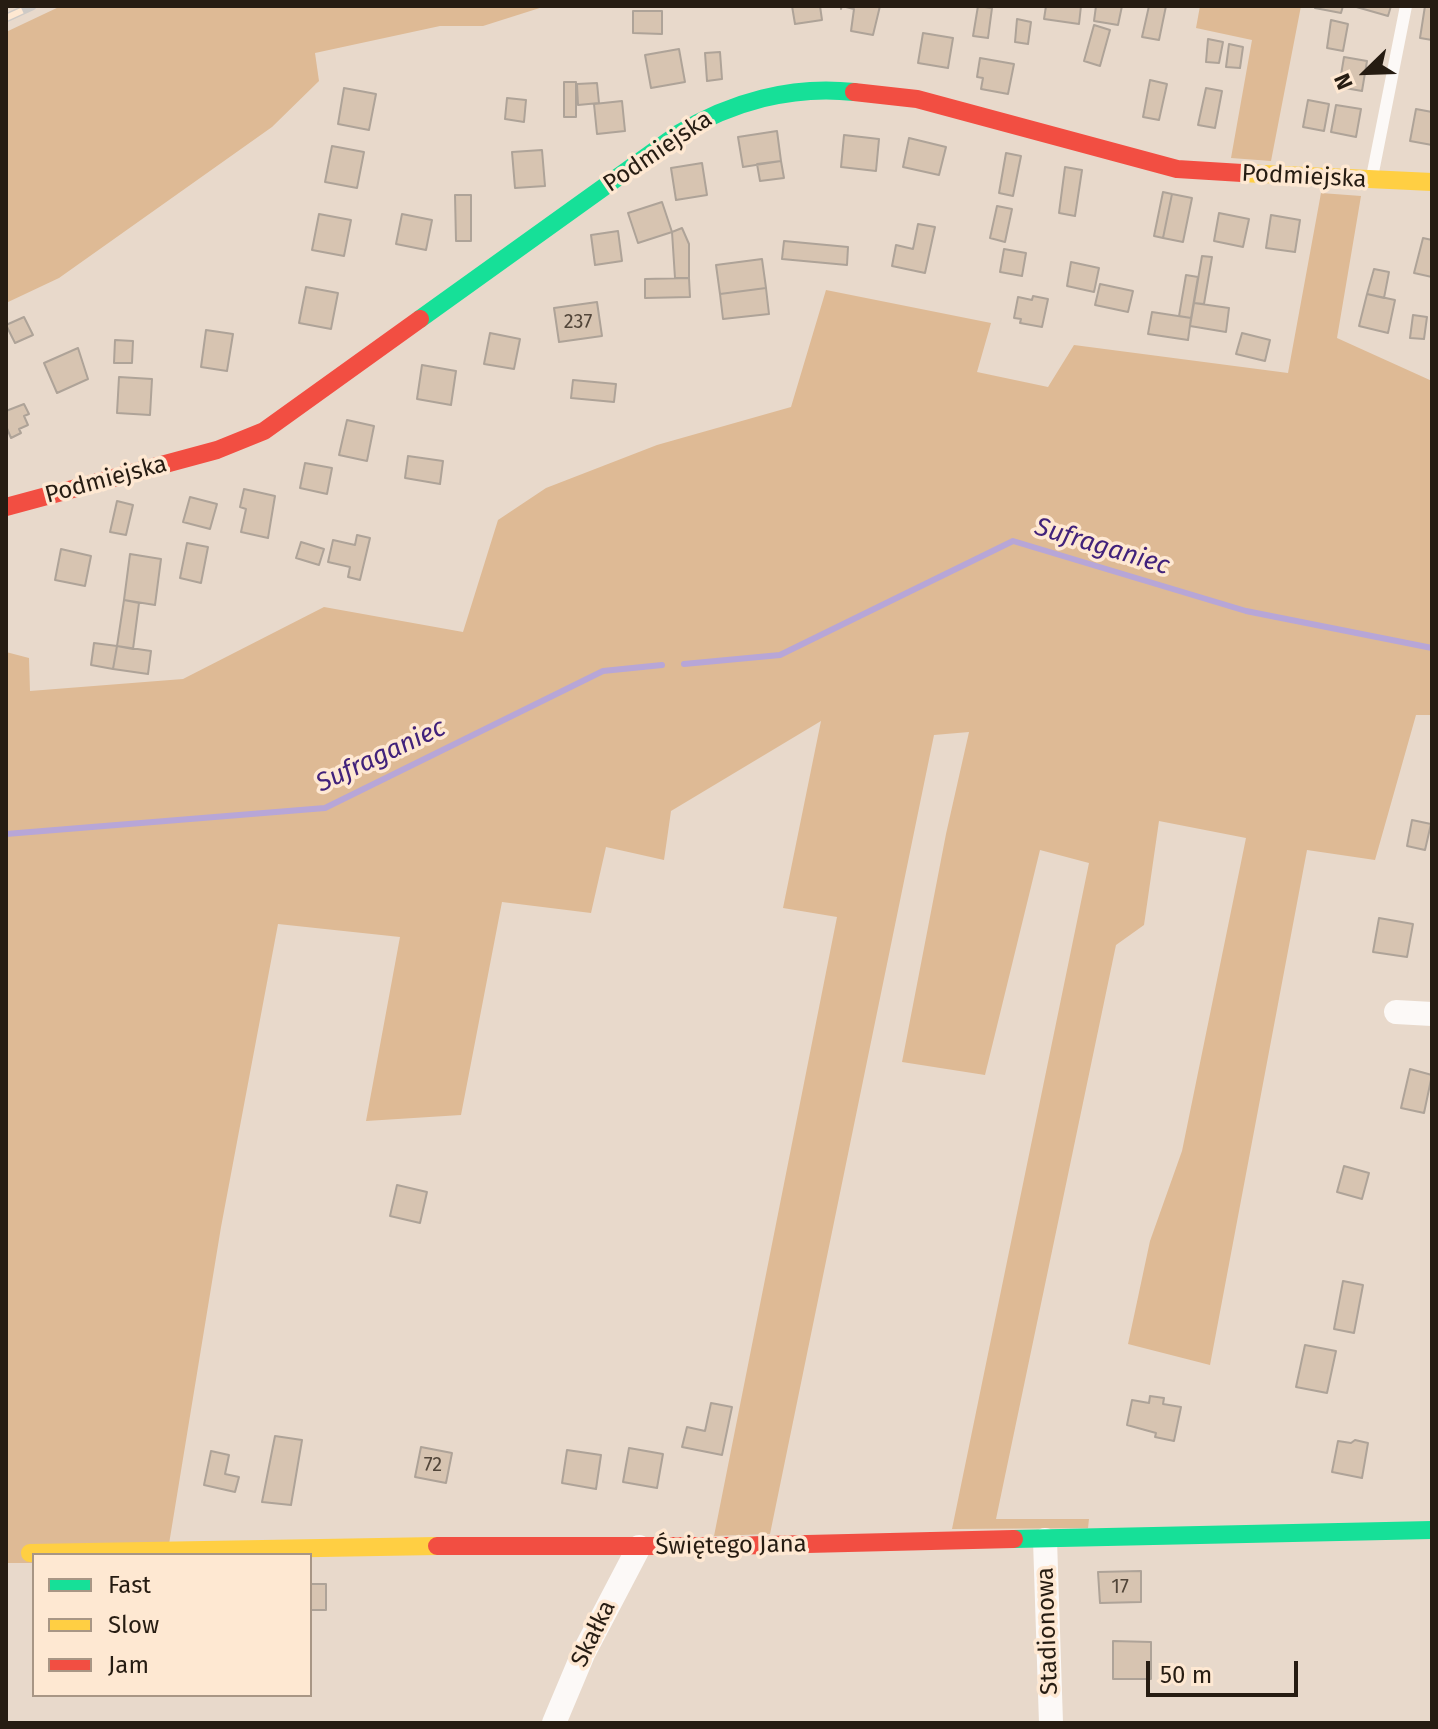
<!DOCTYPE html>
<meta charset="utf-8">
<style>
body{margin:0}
#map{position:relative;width:1438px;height:1729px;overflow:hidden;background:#e8d9cb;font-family:"Fira Sans",sans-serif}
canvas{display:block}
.frame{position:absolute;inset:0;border:8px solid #261c12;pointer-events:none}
.legend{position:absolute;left:32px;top:1553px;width:280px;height:144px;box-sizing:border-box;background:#fee8d2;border:2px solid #a89685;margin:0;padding:10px 14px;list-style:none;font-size:24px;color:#261c12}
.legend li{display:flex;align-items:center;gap:16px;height:40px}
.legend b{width:40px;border:2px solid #a89685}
.north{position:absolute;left:1326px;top:32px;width:80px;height:80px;-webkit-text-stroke:6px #fee8d2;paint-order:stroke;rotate:247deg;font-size:22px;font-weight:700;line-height:32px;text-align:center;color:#261c12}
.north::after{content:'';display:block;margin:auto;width:28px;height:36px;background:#261c12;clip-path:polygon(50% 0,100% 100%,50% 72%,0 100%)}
.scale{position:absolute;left:1146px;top:1661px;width:152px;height:36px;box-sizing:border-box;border:4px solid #261c12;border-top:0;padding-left:10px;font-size:24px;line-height:28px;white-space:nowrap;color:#261c12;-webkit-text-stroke:6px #fee8d2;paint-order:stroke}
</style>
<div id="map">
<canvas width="1438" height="1729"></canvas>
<div class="frame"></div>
<ul class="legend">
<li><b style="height:10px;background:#16e098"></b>Fast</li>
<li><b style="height:10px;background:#ffcf43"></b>Slow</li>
<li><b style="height:10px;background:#f24e42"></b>Jam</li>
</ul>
<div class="north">N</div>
<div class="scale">50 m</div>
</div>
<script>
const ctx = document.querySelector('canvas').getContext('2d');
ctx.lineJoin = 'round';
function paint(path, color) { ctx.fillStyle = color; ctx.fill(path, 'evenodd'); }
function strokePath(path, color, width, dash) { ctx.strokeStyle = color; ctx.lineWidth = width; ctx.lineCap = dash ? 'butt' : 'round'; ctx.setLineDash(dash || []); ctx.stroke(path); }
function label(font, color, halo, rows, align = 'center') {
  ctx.font = font + ' "Fira Sans",sans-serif'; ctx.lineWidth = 7; ctx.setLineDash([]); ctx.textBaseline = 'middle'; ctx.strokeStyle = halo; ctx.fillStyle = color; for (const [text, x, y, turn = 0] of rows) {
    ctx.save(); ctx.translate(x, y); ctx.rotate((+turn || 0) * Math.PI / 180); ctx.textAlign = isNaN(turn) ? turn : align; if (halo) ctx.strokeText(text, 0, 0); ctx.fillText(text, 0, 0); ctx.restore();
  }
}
paint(new Path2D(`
 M61,6h485l-63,20h-43l-125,27 4,28 -47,46 -213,151 -53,25v-271z
 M1200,6h101l-30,155 -40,-3 21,-118 -56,-12z
 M1321,193l40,3 -24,142 95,43v334h-16l-41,145 -68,-10 -97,515 -82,-21 22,-103 32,-90 64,-313 -87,-17 -15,104 -28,20 -120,574h93l-1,9 -136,1 137,-666 -49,-13 -55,225 -83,-13 44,-228 23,-102 -35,3 -164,799 -56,2 123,-619 -54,-9 38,-187 -150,90 -7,49 -58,-13 -15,66 -89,-11 -41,213 -95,6 34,-184 -122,-13 -57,303 -52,317 -135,19h-28v-911l23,6 1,33 153,-12 141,-72 139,25 35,-112 48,-32 111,-43 134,-38 35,-117 165,33 -14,49 71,15 26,-42 214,28z`), '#deba95');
strokePath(new Path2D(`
 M684,664l96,-9 233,-114 233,70 186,37
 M6,834l319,-26 278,-137 59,-6`), '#b7a6d7', 6);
const building = new Path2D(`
 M792,6h28l2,14 -27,4z
 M841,6h39l-7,29 -22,-4 3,-22 -12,-3 -1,3z
 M978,6l14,2 -4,30 -15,-2z
 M1046,6h35l-2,18 -35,-5z
 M1096,6h26l-4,19 -24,-4z
 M1149,6h17l-7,34 -17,-3z
 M1315,6h28l-2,7 -26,-5z
 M1353,6h38l-3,10z
 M1425,6h7v34l-12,-2z
 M633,11h29v23l-29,-1z
 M1017,19l14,3 -3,22 -13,-2z
 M1331,20l17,4 -5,27 -16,-3z
 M1094,25l16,5 -10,36 -16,-5z
 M923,33l30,5 -5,30 -30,-5z
 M1208,39l15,3 -4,21 -13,-1z
 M1229,44l14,3 -3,21 -14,-1z
 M679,49l6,33 -34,6 -6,-33z
 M720,52l2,27 -15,2 -2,-28z
 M1344,57l23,4 -5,30 -23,-4z
 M980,58l34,6 -6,30 -27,-5 2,-11 -6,-1z
 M1150,80l17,4 -8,36 -16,-3z
 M564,82h12v35h-12z
 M597,83l2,20 -21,2 -1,-21z
 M344,88l32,6 -7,36 -31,-6z
 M1206,88l16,3 -7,37 -17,-3z
 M507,98l19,2 -2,22 -19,-3z
 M1308,100l21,4 -5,27 -21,-4z
 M622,101l3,30 -28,3 -3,-30z
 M1336,105l25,4 -5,28 -25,-5z
 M1416,109l16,3v33l-22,-4z
 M777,131l4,30 -38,6 -5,-30z
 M844,135l35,4 -3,32 -35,-4z
 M909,138l37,9 -7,28 -36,-8z
 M332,146l32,6 -7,36 -32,-6z
 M542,150l3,36 -30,2 -3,-36z
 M1006,153l15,3 -8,40 -14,-3z
 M781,161l3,17 -24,3 -3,-17z
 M702,163l5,32 -31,5 -5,-32z
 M1065,167l17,3 -7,46 -16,-3z
 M1163,192l9,2 -9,44 -9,-2z
 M1172,194l20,4 -9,44 -20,-4z
 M455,195h16v46h-15z
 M662,202l10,30 -34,11 -10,-30z
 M997,206l15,3 -7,33 -15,-4z
 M1219,213l30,6 -6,28 -29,-6z
 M319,214l32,6 -7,36 -32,-6z
 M402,214l30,6 -6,30 -30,-6z
 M1271,215l29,5 -5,32 -29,-4z
 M918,224l17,3 -10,46 -33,-7 4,-21 17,4z
 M682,228l7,16v34h-14l-3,-46z
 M618,231l4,30 -27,4 -4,-30z
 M1423,238l9,2v37l-18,-4z
 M784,241l64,6 -1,18 -65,-6z
 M1004,249l22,4 -4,23 -22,-4z
 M1202,256l10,1 -8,47 -10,-1z
 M762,259l4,29 -46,6 -4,-29z
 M1071,262l28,6 -5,24 -27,-6z
 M1374,269l15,3 -5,26 -17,-4z
 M1186,275l12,2 -7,41 -12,-2z
 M689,278l1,19 -45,1v-19z
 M1100,284l33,7 -5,21 -33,-7z
 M306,287l32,6 -7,36 -32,-6z
 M766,288l3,26 -46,5 -3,-25z
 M1367,294l28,6 -7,33 -29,-7z
 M1033,296l15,3 -6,28 -22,-4 1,-4 -7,-1 4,-21 14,3z
 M597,302l5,34 -43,6 -5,-34z
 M1194,303l35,5 -3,24 -36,-6z
 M1152,312l39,6 -3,22 -40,-6z
 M1413,315l14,2 -3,22 -14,-1z
 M24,317l9,18 -18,8 -9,-18z
 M206,330l27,4 -6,37 -26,-4z
 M490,333l30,6 -6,30 -30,-5z
 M1242,333l28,7 -5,21 -29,-7z
 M115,340l18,1 -1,22h-18z
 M78,348l10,31 -31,14 -13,-30z
 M422,365l34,6 -5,34 -34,-6z
 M119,377l33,2 -2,36 -33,-2z
 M573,380l43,4 -2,18 -43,-4z
 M24,404l5,10 -5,2 4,9 -9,4 2,4 -10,5 -5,-12v-15z
 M347,420l27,6 -7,35 -28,-6z
 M408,456l35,5 -3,23 -35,-6z
 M305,463l27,5 -5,26 -27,-6z
 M244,489l31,7 -7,42 -27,-6 5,-23 -6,-2z
 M190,497l27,7 -7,25 -27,-7z
 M117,501l16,4 -7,30 -16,-3z
 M357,535l13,3 -10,42 -12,-3 2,-10 -22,-5 5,-22 22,5z
 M301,542l23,7 -5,16 -23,-7z
 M187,543l21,4 -7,36 -21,-5z
 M61,549l30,7 -6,30 -30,-6z
 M130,554l31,5 -6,46 -31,-5z
 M124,600l15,3 -6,46 -16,-3z
 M94,643l23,3 -4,23 -22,-4z
 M117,646l34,5 -3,23 -35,-5z
 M1412,820l19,4 -6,26 -18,-4z
 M1379,918l34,6 -6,33 -34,-5z
 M1410,1069l22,6 -8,38 -23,-5z
 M1344,1166l25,7 -7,26 -25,-7z
 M397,1185l30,7 -7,31 -30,-7z
 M1343,1281l20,4 -9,48 -20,-4z
 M1305,1345l31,6 -9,42 -31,-6z
 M1150,1396l14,2 -1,6 18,3 -7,34 -19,-4 1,-4 -29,-8 5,-25 17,3z
 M711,1403l21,4 -10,48 -40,-8 5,-20 18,4z
 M275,1436l27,4 -11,65 -29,-3z
 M1355,1440l13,3 -6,35 -30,-6 6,-31 13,2z
 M421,1447l31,6 -6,30 -31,-6z
 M629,1448l34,6 -6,34 -34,-6z
 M567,1450l34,5 -5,34 -34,-6z
 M211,1451l18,4 -4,19 14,3 -4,15 -31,-7z
 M1141,1571v31l-41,1 -2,-31z
 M310,1584h16v26h-16z
 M1113,1641l38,1v37h-38z`);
paint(building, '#d7c4b1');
strokePath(building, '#aea398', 2);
strokePath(new Path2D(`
 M1372,177l34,-171`), '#fcf9f7', 12);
strokePath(new Path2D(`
 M1396,1012l36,2
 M1045,1540l6,183
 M554,1723l29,-69 56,-107`), '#fcf9f7', 24);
strokePath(new Path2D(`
 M420,319l258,-185c53,-32 114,-49 176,-42
 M1014,1539l418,-9`), '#16e098', 18);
strokePath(new Path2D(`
 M1242,173l190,9
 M30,1553l407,-7`), '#ffcf43', 18);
strokePath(new Path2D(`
 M854,92l63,7 260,70 65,4
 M6,507l211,-57 47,-19 156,-112
 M437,1546h287l290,-7`), '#f24e42', 18);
const rail = new Path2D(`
 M6,18l26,-12`);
strokePath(rail, '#cecac6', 9);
strokePath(rail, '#fee8d2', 6, [18]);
label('20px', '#52463a', null, [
 ["237",578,322],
 ["72",433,1465],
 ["17",1120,1587]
]);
label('24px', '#261c12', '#fee8d2', [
 ["Podmiejska",658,152,-34],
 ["Podmiejska",1304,177,3],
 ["Podmiejska",106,480,-15],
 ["Świętego Jana",731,1546,-1],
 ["Stadionowa",1048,1631,-92],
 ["Skałka",594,1634,-64]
]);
label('italic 26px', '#41227b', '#fee8d2', [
 ["Sufraganiec",1102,547,17],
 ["Sufraganiec",381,756,-25]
]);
</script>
